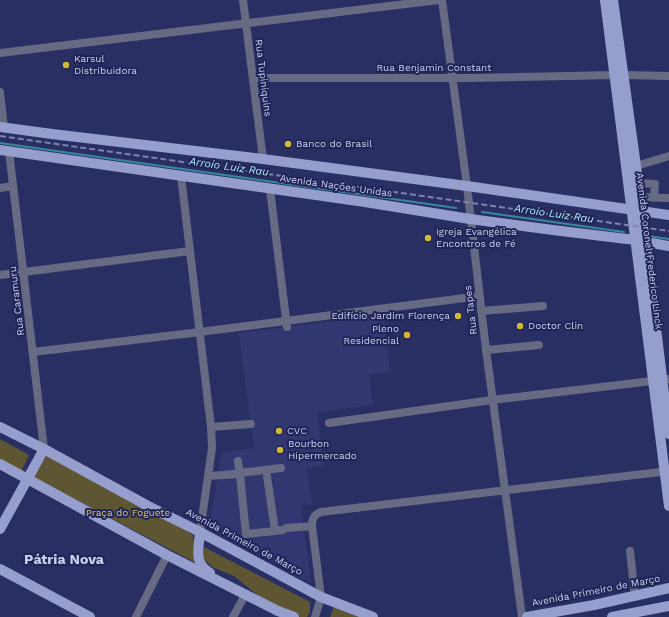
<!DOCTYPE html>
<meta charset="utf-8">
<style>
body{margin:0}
canvas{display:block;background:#2a2f63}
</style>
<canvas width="669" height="617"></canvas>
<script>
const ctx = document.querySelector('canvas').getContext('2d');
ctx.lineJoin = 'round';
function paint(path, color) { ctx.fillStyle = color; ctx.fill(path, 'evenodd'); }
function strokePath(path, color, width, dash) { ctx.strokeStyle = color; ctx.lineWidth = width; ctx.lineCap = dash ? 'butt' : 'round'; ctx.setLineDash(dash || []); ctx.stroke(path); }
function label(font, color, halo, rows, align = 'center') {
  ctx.font = font + ' "Work Sans",sans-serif'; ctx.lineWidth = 4; ctx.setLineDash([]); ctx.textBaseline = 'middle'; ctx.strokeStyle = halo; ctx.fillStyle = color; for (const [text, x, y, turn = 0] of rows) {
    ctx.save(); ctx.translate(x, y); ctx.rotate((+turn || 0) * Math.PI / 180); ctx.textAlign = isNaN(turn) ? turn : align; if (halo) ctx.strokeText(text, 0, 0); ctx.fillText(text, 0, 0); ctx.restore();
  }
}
paint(new Path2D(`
 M383,315l7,57 -21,3 4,30 -56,7 7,54 -17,2 5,36 -11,1 10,78 -102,-55 13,-76 32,-4 -15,-115z`), '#323772');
paint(new Path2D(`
 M0,439l29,16 -8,17 -21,-11z
 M47,455l98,52 48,28 3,28 -163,-86z
 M204,547l106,55v10l-3,5h-7l-20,-8 -14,-7 -32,-26 -22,-9 -9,-9z
 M334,606l32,11h-36z`), '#5e5633');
strokePath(new Path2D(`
 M0,143l456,65
 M482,212l142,20
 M648,236l21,3`), '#37889c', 2);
strokePath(new Path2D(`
 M243,0l20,159
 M442,0l25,186 19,164 19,140 17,127
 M0,53l439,-53
 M623,75l46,1
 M253,78h218l144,-3
 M0,92l4,36
 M9,151l35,298
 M636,166l33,-10
 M181,176l30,251 1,21 -12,84
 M638,183l17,1 -1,13
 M0,188l13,-2
 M270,189l17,138
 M639,197l30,1
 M0,275l190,-24
 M481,311l62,-5
 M486,350l53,-5
 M33,352l167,-20 280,-36
 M329,423l163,-23 177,-21
 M211,427l40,-3
 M238,461l2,14
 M224,475l15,-1 1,1 6,59 29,-3 -8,-55
 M208,476l16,-1 57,-7
 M275,531l8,-1 3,-2 26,-2
 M630,551l5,45
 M136,617l31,-62
 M233,617l12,-22
 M315,617l6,-20 -9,-71c0,-8 2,-11 9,-14l348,-41`), '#666a82', 8);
strokePath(new Path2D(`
 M605,0l64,506
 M613,0l23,166 33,268
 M0,127l52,7 211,25 204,27 202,29
 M0,150l365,52 105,17 83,11 82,10 34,6
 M0,427l44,22 104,57 52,26 121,65 52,20
 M0,464l167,91 111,56 16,6
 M0,529l44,-80
 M200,532c-1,17 -7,30 10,41
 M0,569l90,48
 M527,617l67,-12 75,-17
 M612,617l57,-11`), '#959ecd', 10);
strokePath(new Path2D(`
 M0,136l669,95`), '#7d83ac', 2, [6, 3]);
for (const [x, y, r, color] of [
 [66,65,4,"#d2b735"],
 [288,144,4,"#d2b735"],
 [428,238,4,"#d2b735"],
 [458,316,4,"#d2b735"],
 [520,326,4,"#d2b735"],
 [407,335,4,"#d2b735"],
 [279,431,4,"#d2b735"],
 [280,450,4,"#d2b735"]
]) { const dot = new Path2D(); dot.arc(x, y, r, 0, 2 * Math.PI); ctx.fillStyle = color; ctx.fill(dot); strokePath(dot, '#212457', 1.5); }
label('10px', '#c9d0f0', '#212457', [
 ["Karsul",74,59],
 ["Distribuidora",74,71],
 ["Banco do Brasil",296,144],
 ["Igreja Evangélica",436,232],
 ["Encontros de Fé",436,244],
 ["Edifício Jardim Florença",450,316,"right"],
 ["Doctor Clin",528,326],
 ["Pleno",399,329,"right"],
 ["Residencial",399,341,"right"],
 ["CVC",287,431],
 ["Bourbon",288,444],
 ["Hipermercado",288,456]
], 'left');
label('10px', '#c9d0f0', '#212457', [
 ["Rua Benjamin Constant",434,68],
 ["Rua Tupiniquins",263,78,83],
 ["Avenida Nações Unidas",336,186,8],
 ["Avenida Coronel Frederico Linck",649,251,83],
 ["Rua Caramuru",17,301,-97],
 ["Rua Tapes",471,310,-97],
 ["Avenida Primeiro de Março",244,542,28],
 ["Avenida Primeiro de Março",596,591,-11]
]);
label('10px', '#d9c46b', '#212457', [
 ["Praça do Foguete",128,513]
]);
label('italic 11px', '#aae9fa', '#212457', [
 ["Arroio Luiz Rau",229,167,8],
 ["Arroio Luiz Rau",554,214,8]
]);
label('bold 14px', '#c9d0f0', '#212457', [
 ["Pátria Nova",64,560]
]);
</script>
